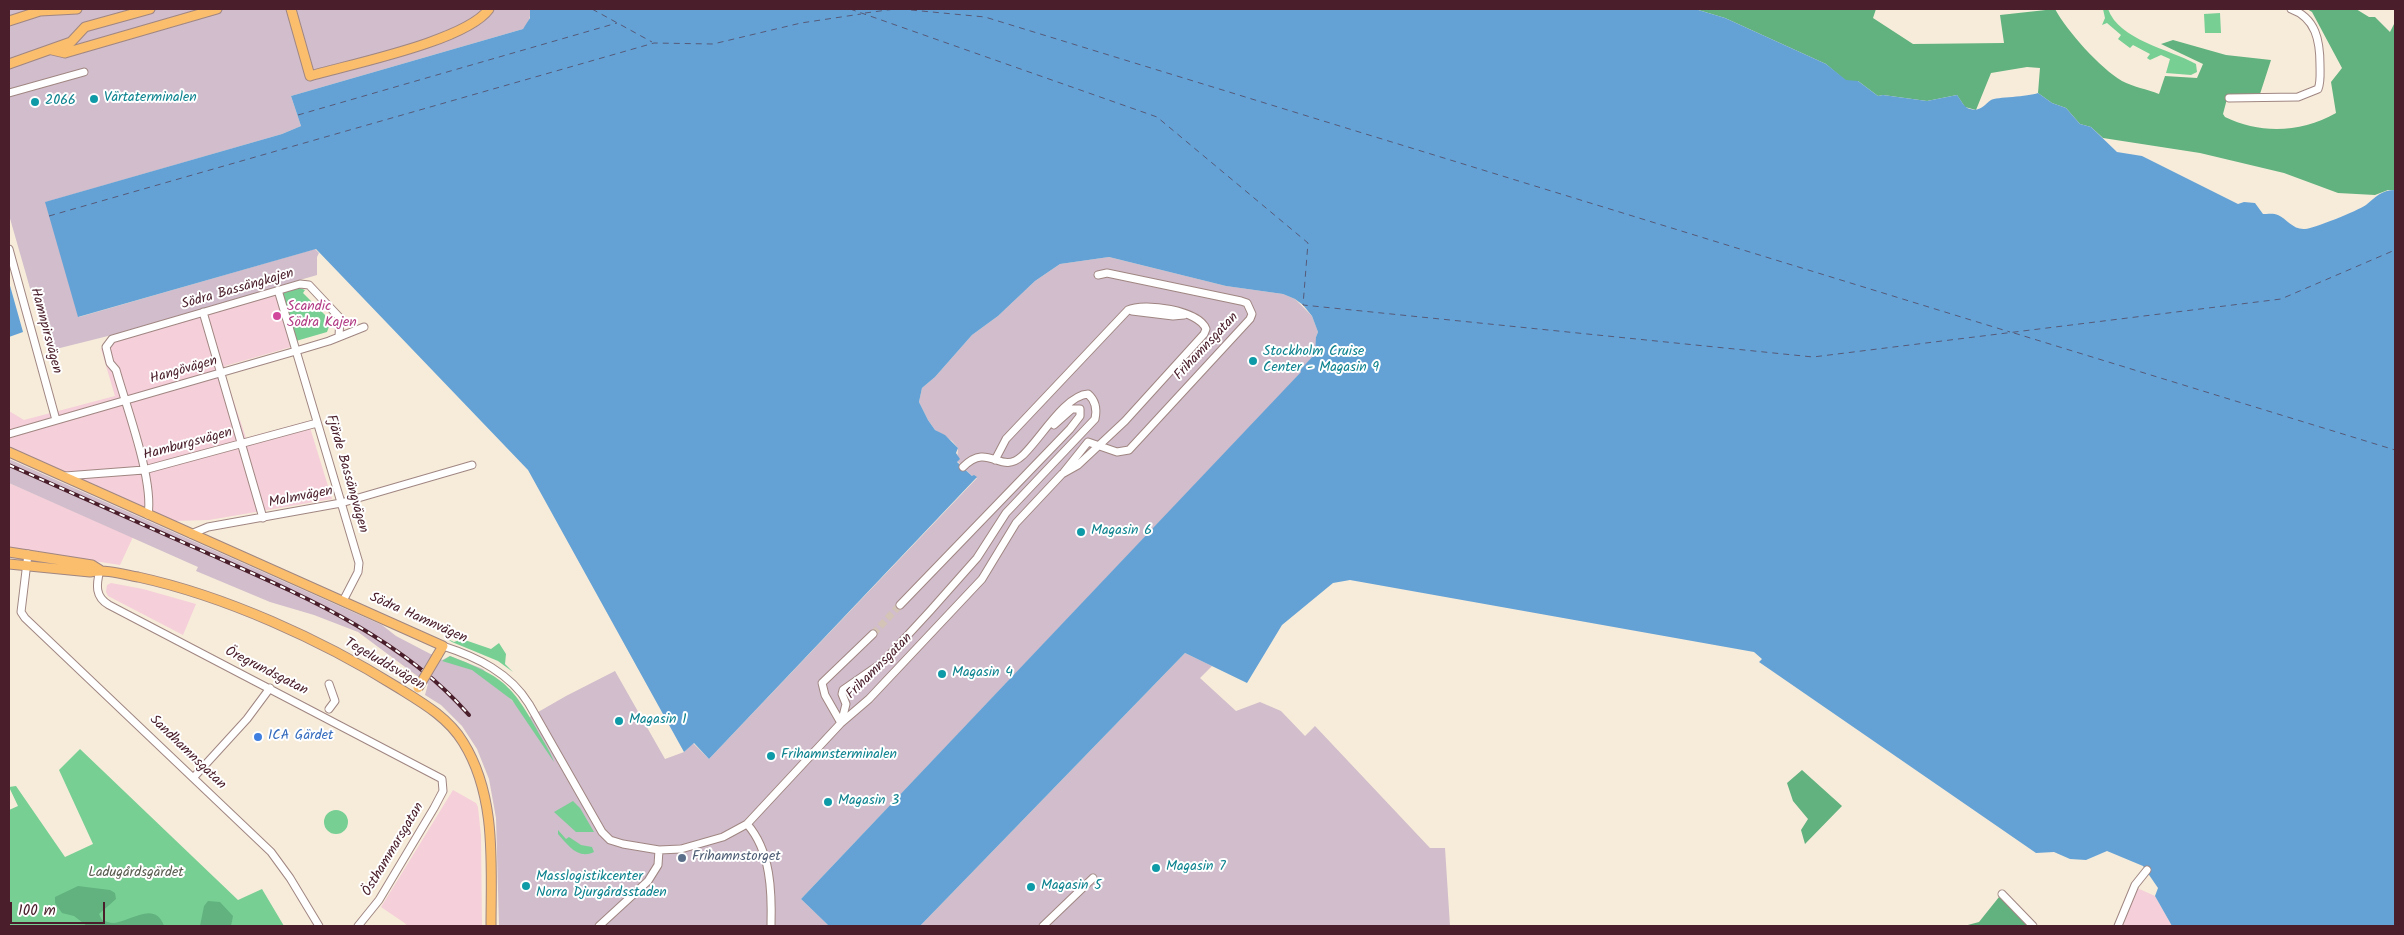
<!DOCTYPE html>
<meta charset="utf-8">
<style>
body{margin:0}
#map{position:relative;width:2404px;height:935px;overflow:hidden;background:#f7ecda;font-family:Kalam,sans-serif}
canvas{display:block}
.frame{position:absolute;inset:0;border:10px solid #4a1f2b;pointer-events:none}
.scale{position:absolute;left:10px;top:902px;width:95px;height:22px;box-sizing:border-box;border:2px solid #4a1f2b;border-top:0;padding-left:6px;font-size:15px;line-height:18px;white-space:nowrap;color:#4a1f2b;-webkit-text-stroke:4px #fff;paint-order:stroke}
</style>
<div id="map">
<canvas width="2404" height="935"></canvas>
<div class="frame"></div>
<div class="scale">100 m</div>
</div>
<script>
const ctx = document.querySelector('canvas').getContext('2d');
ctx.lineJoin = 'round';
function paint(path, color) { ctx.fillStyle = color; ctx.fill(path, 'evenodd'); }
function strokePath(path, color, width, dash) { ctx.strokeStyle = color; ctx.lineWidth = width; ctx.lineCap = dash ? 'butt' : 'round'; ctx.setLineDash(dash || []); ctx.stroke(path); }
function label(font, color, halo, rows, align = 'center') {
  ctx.font = font + ' Kalam,sans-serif'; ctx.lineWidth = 4; ctx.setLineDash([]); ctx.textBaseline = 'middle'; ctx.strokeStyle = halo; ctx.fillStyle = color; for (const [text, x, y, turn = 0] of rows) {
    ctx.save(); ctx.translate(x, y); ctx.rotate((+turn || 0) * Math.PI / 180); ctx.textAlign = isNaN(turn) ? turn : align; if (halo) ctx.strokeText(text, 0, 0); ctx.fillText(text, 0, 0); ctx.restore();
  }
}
paint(new Path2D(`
 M274,286l17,61 -66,19 1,12 20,60 62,-17 24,78 -123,21 -35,1 -165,-72v-38l15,9 91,-24 -14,-47 11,-14z
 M9,483l124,54 -13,28 -111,-17z
 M111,583l32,6 53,15 -13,31 -75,-39 -2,-4 1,-7z
 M453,790l23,13 2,4 3,29 1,90h-77l1,-2 -25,-17z
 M2137,888l18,8 17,30h-51z`), '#f5cfd9');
paint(new Path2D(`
 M9,9h521l1,3 -3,12 -5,5 -232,67 10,30 -19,8 -236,68 33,115 236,-68 4,4 -2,4v18l-205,60 -64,16 -39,-136z
 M1109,257l117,29 57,8 12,5 17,17 6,16 -2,5v17l-16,16 2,2 -501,527 28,27h-330l-3,-108 -7,-39 -12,-30 -15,-23 -21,-21 -16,-10 3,-11 -70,-52 -44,-17 -44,-13 -74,-31 2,-4 -189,-84v-24l373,166 14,11 46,24 8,-4 33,13 34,37 9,13 40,-23 49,-25 50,88 19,-7 9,-9 16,16 268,-281 -5,-2 -15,-15 1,-13 -6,-7 -17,-11 -7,-10 -9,-18 3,-14 13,-11 37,-42 26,-19 37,-35 25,-17z
 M1185,653l27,13 -12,12 36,33 24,-9 21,9 24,25 10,-10 115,122h15l5,78h-530z`), '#d1bdcb');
paint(new Path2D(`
 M2103,9h5c11,31 61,40 88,55l1,8 -6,3 -25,-2 4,-14 -9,-4 -11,5 -3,-2 3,-4 -17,-9 -3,3 -12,-9 3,-4 -14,-12 -5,2 3,-7z
 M2220,13l1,20h-16l-1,-19z
 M300,288l5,2 -2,3 28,28 -4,11 -31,9 -14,-47 10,-5z
 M446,638l8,4 8,-3 29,10 8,-6 7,11 -1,10 8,8 -15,-11 -46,-19z
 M450,656c48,19 60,25 86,72 6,11 14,23 18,34l-42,-62 -40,-30 -30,-9z
 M80,749l158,151 24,-11 22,37h-275v-116l9,-4 -9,-19 7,-1 49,71 28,-13 -34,-74z
 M573,801l7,7 14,24h-18l-22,-20z
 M324 822a12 12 0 1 1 24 0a12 12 0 1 1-24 0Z
 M558,830l8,9 3,-2 12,8 11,2 2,5c-16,8 -26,-7 -36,-18z`), '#77cf94');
paint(new Path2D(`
 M1695,9h181l-3,9 40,26 91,-1 -4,-28 55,-6c12,22 45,59 67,72 11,6 25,8 37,13l6,-18 32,2 6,-14 -42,-20 12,-4 53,15 45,5 -11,34 -32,1 -5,19 2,3c35,17 76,16 111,-4l-5,-31 11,-14 -30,-56 -5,-3h49l13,8h6l15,15 5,-10v130l-1,4 1,34h-7l-13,5 -37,-2 -54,-20 -84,-20 -97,-15 -12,-11 -11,-3 -14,-16 -14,-5 -14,-10 2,-25 -13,-1 -36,6 -15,37 -11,-3 -8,-12 -30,6 -44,-6 -5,1 -20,-15h-12l-20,-17 -101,-46z
 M1802,770l40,36 -37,38 -4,-14 7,-11 -15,-18 -6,-18z
 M78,886l32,4 5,3 1,6 -17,15 3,6c3,1 8,3 12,3 16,-1 41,-23 50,3h-77l-13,-10 -12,-3 -7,-10v-6z
 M1999,897l29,29h-64l15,-4z
 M208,901l12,1 13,14 -2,10h-31l4,-20z`), '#61b27e');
paint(new Path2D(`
 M530,9h1165l30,9 101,46 20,16 12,1 20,15 5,-1 44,6 30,-6c4,5 7,13 13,14 10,3 14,-4 21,-9 5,-3 37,-3 47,-7l14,10 14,5 14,16 11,3 26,25 25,4 96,48 6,-2 11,1 8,11c4,0 11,-1 15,1 9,4 15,15 27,14 10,-1 52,-18 61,-24 10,-8 15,-15 29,-15v736h-223l-17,-30 3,-8 -15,-22 -36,-15 -21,9 -16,-1 -16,-7 -18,1 -277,-191 3,-3 -8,-7 -404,-72 -17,3 -51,42 -35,58 -62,-30 -265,273h-91l-28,-27 500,-527 -1,-2 15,-16 1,-17 2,-5 -6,-16 -9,-11 -8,-6 -12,-5 -57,-8 -117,-29 -49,7 -25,17 -37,35 -26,19 -37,42 -13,11 -3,14 9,18 7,10 10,5 13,13 -2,5 4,6 -3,3 15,14 2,-1 3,2 -268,282 -15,-16 -10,9 -156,-282 -212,-221 -238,68 -33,-115 237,-68 19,-8 -10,-30 232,-67 7,-11z
 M9,282l14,50 -14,5z`), '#64a2d6');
strokePath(new Path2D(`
 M592,9l60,33
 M850,9l307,108 151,126 -5,62 510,52 468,-58 114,-49
 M900,9l85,8 1025,315
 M865,13l30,-4
 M298,115l319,-92
 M49,216l605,-173 59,1 88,-21 60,-9
 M2014,333l381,117`), '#565a78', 1, [6, 5]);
strokePath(new Path2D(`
 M873,634l27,-29`), '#d4c3b7', 7, [7, 3.5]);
const minor = new Path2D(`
 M9,93l75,-21
 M2229,98l69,-1 20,-8c3,-7 2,-16 2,-24 0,-24 -4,-47 -29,-56
 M9,249l47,171
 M278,290l81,273 -1,9 -15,29
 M1132,311l41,5 11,-1
 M203,312l60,206
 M9,434l280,-81 40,-12 35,-14
 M1064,472l24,-30 29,10 12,-2 121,-131 2,-5 -5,-11 -6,-2 -134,-28 -9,2
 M65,476l79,-6 173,-47
 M148,515c6,-35 -22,-109 -32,-145l-6,-7 -4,-16 6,-8 188,-55 9,1 31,33 -1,18
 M191,534l17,-7 133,-24 131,-38
 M28,554l-7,58 4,6 246,234 19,26 29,48
 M100,570c-4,15 -5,27 9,35l333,174 1,12 -9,17 -55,92 -21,26
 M900,605l170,-176 10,-13v-7h-8l-18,16
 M443,646c34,11 67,27 86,58l73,128 8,8 13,4 36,6 22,-1 42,-12 24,-13 94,-101 28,-24 113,-120 34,-56 46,-49 16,-9 47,-44 79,-87 2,-5c-7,-19 -62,-27 -78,-19l-122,129 -11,21
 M329,709l6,-8 -6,-17
 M842,720l4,-16 -4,-10 1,-4 39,-27 48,-52 47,-53 29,-45 89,-94c2,-9 1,-18 -7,-25 -23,1 -49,47 -66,62 -22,20 -33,-15 -59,11
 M841,723l-16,-28 -3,-12 51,-49
 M194,777l53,-58 23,-31
 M747,824c24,27 25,68 24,102
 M2002,894l31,32
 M599,926l49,-45 10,-16 1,-15
 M1043,926l50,-48
 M2118,926l17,-41 12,-15`);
const major = new Path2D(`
 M291,9l19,67c41,-12 156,-35 179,-67
 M9,21l31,-10 37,-2
 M52,50l13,3 152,-44
 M9,64l62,-22 14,-15 65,-18
 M9,452l434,194 -6,10
 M9,552l83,13 8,5
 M9,564l81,8c16,-3 32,2 48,5 87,19 184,63 259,110 24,15 51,30 66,55 34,54 28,123 28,184`);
strokePath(minor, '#a08682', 9);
strokePath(major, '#a08682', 11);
strokePath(minor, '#fff', 7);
strokePath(major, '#fabe6d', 9);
const rail = new Path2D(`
 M9,465c66,29 132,59 198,88 94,42 193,83 262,162`);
strokePath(rail, '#4a1f2b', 4);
strokePath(rail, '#fff', 2, [5.5]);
const majorBridge = new Path2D(`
 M418,688l19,-32`);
strokePath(majorBridge, '#a08682', 11, []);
strokePath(majorBridge, '#fabe6d', 9);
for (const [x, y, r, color] of [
 [94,99,5,"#0f9aa8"],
 [35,102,5,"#0f9aa8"],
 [277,316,5,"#d1479c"],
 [1253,361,5,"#0f9aa8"],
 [1081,532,5,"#0f9aa8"],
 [942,674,5,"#0f9aa8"],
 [619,721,5,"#0f9aa8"],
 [258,737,5,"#3f7fe0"],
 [771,756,5,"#0f9aa8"],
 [828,802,5,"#0f9aa8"],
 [682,858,5,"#5c6f8a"],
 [1156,868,5,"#0f9aa8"],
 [526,886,5,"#0f9aa8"],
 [1031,887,5,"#0f9aa8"]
]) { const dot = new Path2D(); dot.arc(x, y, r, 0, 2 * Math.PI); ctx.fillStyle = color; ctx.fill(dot); strokePath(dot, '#fff', 2); }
label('14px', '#0d838f', '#fff', [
 ["Värtaterminalen",104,99],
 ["2066",45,102],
 ["Stockholm Cruise",1263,353],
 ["Center - Magasin 9",1263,369],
 ["Magasin 6",1091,532],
 ["Magasin 4",952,674],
 ["Magasin 1",629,721],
 ["Frihamnsterminalen",781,756],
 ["Magasin 3",838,802],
 ["Magasin 7",1166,868],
 ["Masslogistikcenter",536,878],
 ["Norra Djurgårdsstaden",536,894],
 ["Magasin 5",1041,887]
], 'left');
label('14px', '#4a1f2b', '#fff', [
 ["Södra Bassängkajen",238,290,-16],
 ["Hamnpirsvägen",45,331,75],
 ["Frihamnsgatan",1207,347,-47],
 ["Hangövägen",184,371,-16],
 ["Hamburgsvägen",188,445,-15],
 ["Fjärde Bassängvägen",346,474,74],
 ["Malmvägen",301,498,-11],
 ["Södra Hamnvägen",418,619,24],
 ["Tegeluddsvägen",384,665,30],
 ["Frihamnsgatan",880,667,-45],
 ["Öregrundsgatan",266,672,27],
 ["Sandhamnsgatan",187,753,44],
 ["Östhammarsgatan",394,850,-59]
]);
label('14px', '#b23c85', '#fff', [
 ["Scandic",287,308],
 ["Södra Kajen",287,324]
], 'left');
label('14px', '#366cbe', '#fff', [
 ["ICA Gärdet",268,737]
], 'left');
label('14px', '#4e5e75', '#fff', [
 ["Frihamnstorget",692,858]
], 'left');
label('14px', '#5a5d50', '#fff', [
 ["Ladugårdsgärdet",136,874]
]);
</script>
